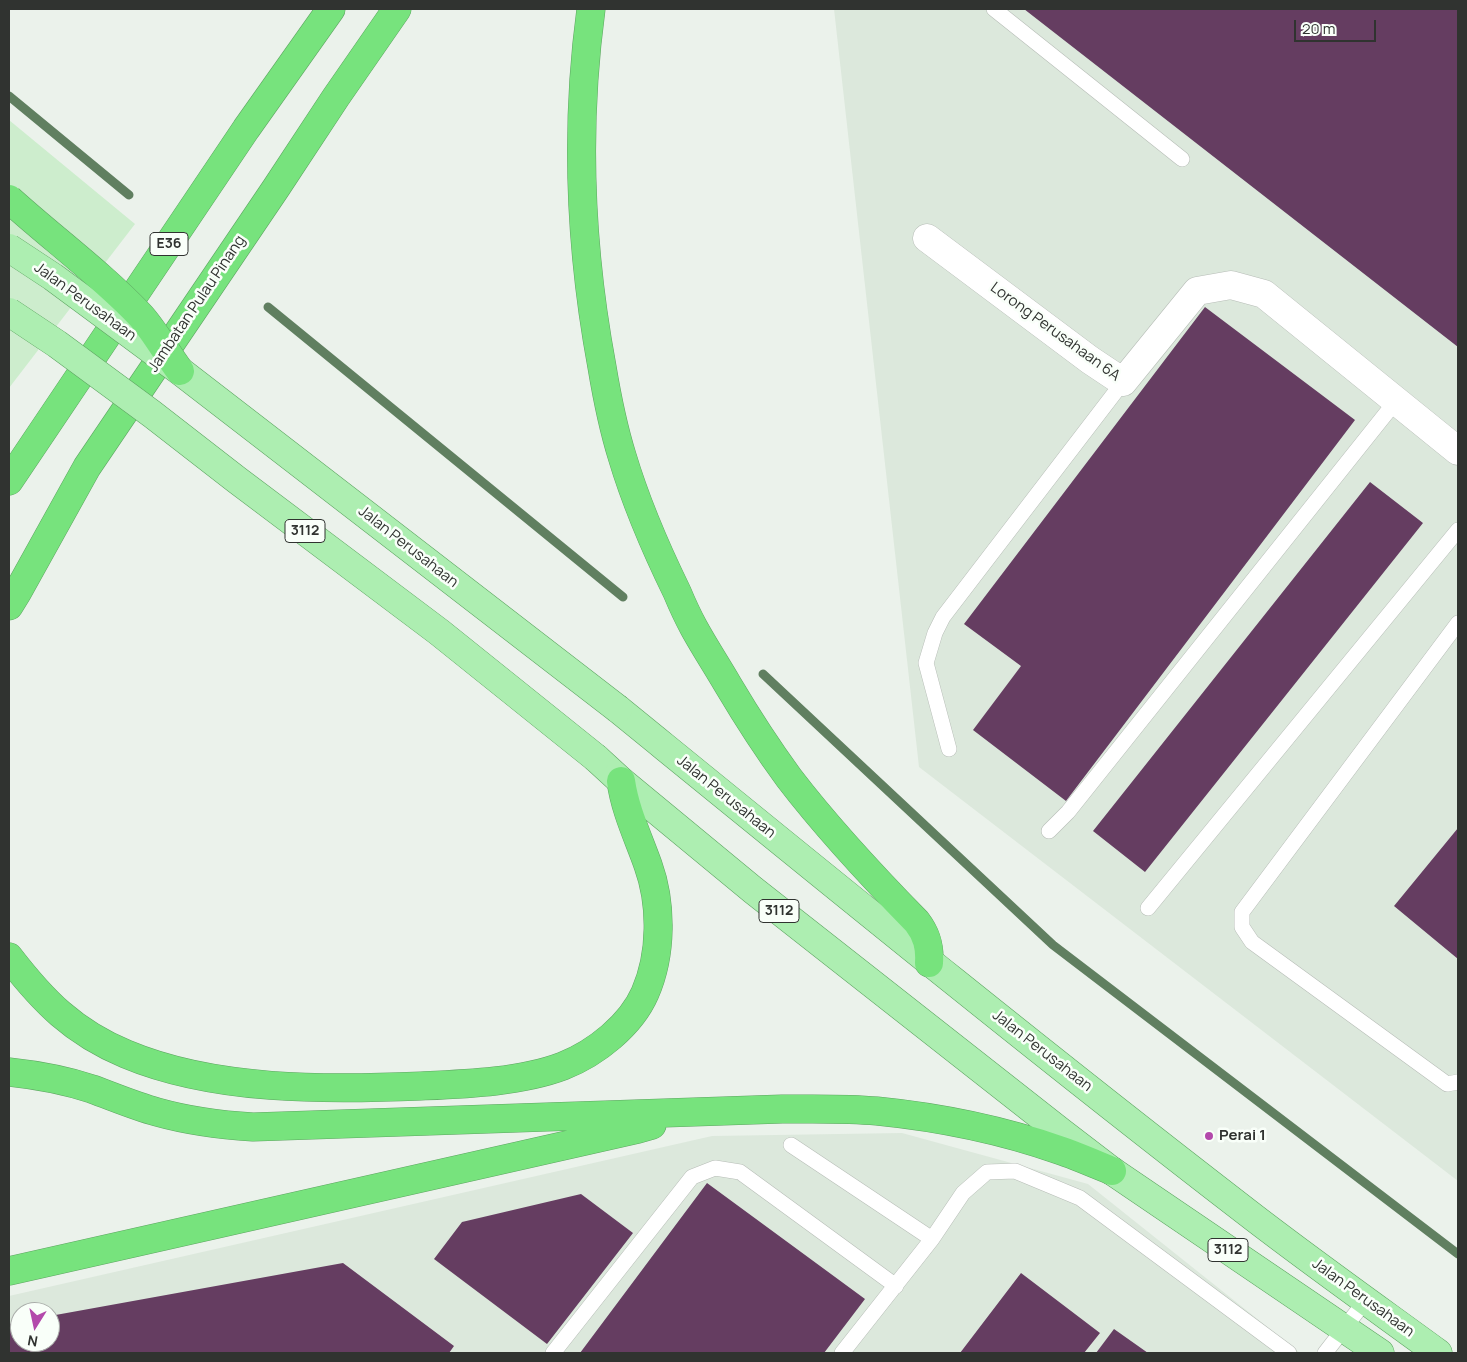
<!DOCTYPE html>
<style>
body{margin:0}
#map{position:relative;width:1467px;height:1362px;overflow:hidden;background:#ebf2eb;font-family:Manrope,sans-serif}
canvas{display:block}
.frame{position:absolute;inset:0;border:10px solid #303330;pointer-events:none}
.north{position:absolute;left:10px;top:1302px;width:50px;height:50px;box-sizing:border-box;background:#f9fff9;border:1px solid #a9ada9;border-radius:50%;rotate:190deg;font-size:14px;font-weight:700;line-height:20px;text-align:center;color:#303330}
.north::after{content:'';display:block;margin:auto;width:18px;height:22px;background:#b349ab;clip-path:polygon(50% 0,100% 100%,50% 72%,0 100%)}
.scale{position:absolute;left:1294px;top:20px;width:82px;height:22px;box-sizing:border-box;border:2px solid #303330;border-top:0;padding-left:6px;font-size:15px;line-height:18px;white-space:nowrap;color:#303330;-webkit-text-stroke:4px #f9fff9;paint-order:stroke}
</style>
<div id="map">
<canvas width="1467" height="1362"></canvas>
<div class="frame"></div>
<div class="north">N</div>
<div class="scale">20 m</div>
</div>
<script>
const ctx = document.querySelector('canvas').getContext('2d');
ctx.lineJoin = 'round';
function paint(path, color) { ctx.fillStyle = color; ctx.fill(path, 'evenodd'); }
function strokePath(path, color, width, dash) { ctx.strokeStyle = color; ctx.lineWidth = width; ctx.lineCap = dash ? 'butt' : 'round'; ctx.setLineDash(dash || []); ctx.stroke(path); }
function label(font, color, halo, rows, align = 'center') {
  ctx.font = font + ' Manrope,sans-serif'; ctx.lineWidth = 5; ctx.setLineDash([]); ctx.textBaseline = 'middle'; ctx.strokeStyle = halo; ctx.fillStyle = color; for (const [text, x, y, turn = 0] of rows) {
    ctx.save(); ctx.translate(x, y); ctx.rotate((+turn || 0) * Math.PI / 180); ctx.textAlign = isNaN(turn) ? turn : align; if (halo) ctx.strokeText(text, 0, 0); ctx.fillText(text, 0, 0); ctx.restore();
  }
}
paint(new Path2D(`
 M834,9h624v1172l-539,-414z
 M902,1133l186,51 212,169h-1291v-57l703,-160zM20,1312h30v30h-30z`), '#dce8dc');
paint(new Path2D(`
 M9,120l126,104 -126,164z`), '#cdedcd');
strokePath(new Path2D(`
 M9,96l120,99
 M268,307l355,290
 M763,674l290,271 405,309`), '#607f60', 9);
paint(new Path2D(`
 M1024,9h434v338z
 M1205,307l150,113 -289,381 -93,-71 48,-64 -57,-42z
 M1370,482l53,41 -278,349 -52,-41z
 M1458,828v131l-64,-53z
 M707,1183l158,116 -41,54h-244z
 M581,1194l52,39 -86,111 -113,-85 28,-37z
 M343,1263l111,83 -5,7h-440v-29l11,-2v20h30v-26z
 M1021,1273l79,60 -16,20h-124z
 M1114,1329l34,24h-52z`), '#653d61');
const service = new Path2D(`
 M994,9l188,150
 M1458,623l-216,289v15l10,15 195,142 11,-2
 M949,749l-23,-86 9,-30 8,-16 180,-235
 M1049,831l19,-19 328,-411
 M1148,908l310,-378
 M791,1145l141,94
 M553,1353l139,-176 23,-9 25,4 156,114
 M842,1353l90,-114 31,-46 24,-21 28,-1 65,27 209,155
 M1325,1353l41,-53`);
const minor = new Path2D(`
 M927,238l163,122 33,22 74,-91 34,-6 33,9 194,157`);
const primary = new Path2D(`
 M618,709c209,170 417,340 630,504 62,48 127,94 190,140
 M596,758l25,23 132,109 308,242 51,39 268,182`);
const motorway = new Path2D(`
 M591,9c-16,119 -11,240 11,358 5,30 11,60 20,89 14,47 33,91 55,136 5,12 11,25 17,36 11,20 23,38 34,57 19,32 39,63 61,93 39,51 83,98 128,144 10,13 13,25 12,41
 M9,481l237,-352 85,-120
 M9,606l8,-13 70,-126 189,-279 60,-91 61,-88
 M9,957c34,44 64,75 117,97 88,37 200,36 295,32 45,-2 100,-4 142,-20 33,-13 68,-41 82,-73 17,-39 17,-89 3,-128 -10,-28 -23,-55 -27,-84
 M9,1072c28,3 56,8 83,17 22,8 43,17 65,23 32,9 63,13 96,15l529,-18c32,0 63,-1 95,2 60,6 125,19 182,39 18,6 36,14 53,21
 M9,1271l629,-142 14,-4`);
strokePath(service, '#b7bdb7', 16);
strokePath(minor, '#b7bdb7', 29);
strokePath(primary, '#5ea562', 29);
strokePath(motorway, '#5ea562', 29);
strokePath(service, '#fff', 15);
strokePath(minor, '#fff', 28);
strokePath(primary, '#adeeb1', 28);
strokePath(motorway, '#77e37d', 28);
const primaryBridge = new Path2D(`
 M9,248l44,29 127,94 438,338
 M9,312l48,32 95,70 85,66 202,152 157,126`);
const motorwayBridge = new Path2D(`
 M9,199c43,39 91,74 131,116 14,15 27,39 40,56`);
strokePath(primaryBridge, '#5ea562', 29, []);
strokePath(motorwayBridge, '#5ea562', 29, []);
strokePath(primaryBridge, '#adeeb1', 28);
strokePath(motorwayBridge, '#77e37d', 28);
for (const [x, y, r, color] of [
 [1209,1136,5,"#b349ab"]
]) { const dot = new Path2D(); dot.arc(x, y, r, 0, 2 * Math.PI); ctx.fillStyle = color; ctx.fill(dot); strokePath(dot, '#f9fff9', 2); }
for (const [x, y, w] of [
 [169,244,38],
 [305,531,40],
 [779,911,40],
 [1228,1250,40]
]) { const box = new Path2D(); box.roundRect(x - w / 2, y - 11.5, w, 23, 4); ctx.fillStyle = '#f9fff9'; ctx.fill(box); strokePath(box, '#303330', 1); }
label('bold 14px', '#303330', null, [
 ["E36",169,244],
 ["3112",305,531],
 ["3112",779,911],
 ["3112",1228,1250]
]);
label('15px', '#303330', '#f9fff9', [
 ["Jalan Perusahaan",85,302,36],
 ["Jambatan Pulau Pinang",197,304,-56],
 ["Lorong Perusahaan 6A",1055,332,36],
 ["Jalan Perusahaan",408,547,38],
 ["Jalan Perusahaan",726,797,39],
 ["Jalan Perusahaan",1042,1051,38],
 ["Jalan Perusahaan",1363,1298,36]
]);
label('bold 15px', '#303330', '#f9fff9', [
 ["Perai 1",1219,1136]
], 'left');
</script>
